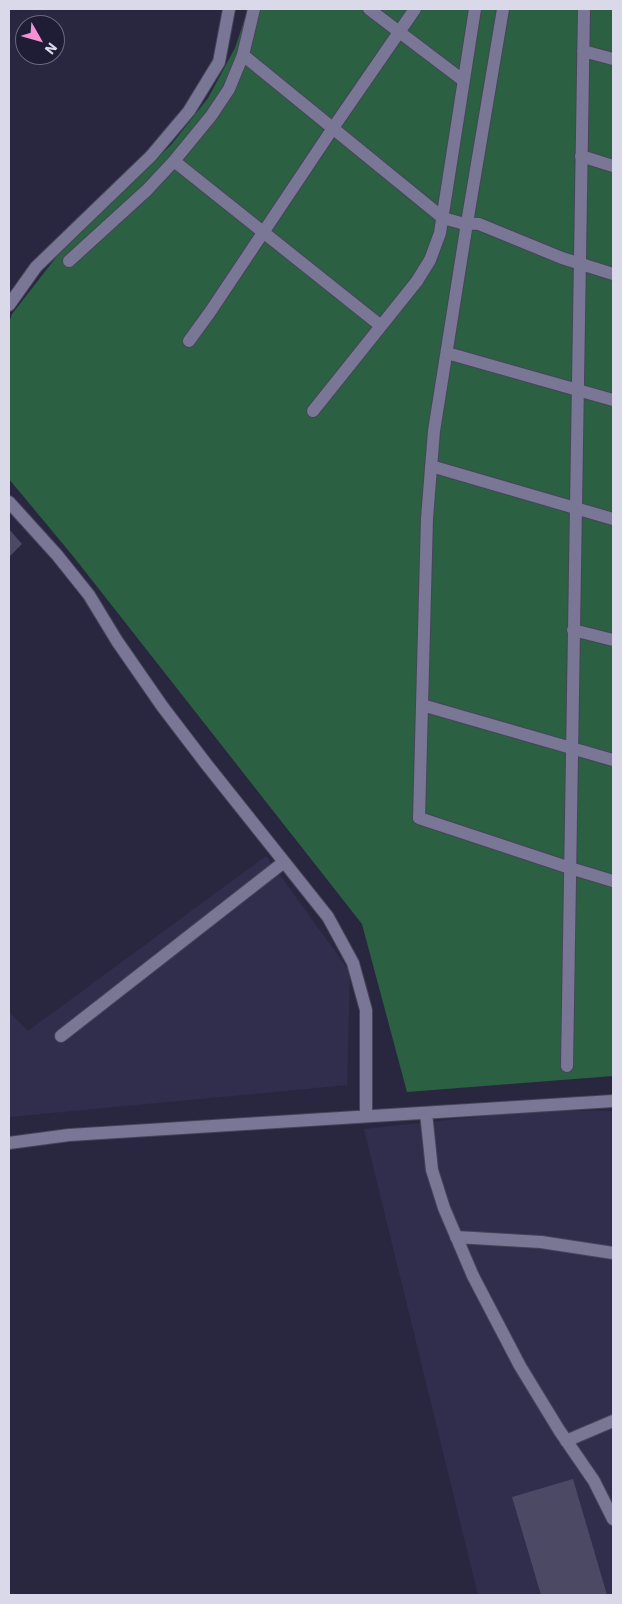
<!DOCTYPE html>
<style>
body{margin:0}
#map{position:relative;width:622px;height:1604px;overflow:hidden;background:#292740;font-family:"IBM Plex Sans",sans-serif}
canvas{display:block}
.frame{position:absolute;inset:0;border:10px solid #d9d9ea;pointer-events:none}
.north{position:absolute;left:15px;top:15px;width:50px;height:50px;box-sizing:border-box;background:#1f1d35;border:1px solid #69687d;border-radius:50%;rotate:128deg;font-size:14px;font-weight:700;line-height:20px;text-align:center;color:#d9d9ea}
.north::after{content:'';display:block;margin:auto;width:18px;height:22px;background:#f591d3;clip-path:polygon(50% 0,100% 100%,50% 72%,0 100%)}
</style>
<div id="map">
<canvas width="622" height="1604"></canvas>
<div class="frame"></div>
<div class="north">N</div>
</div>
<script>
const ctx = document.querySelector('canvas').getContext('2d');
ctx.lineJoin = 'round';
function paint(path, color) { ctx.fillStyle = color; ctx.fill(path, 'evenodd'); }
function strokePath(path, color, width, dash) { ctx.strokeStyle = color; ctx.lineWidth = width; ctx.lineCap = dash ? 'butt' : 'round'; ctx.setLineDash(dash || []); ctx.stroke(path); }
paint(new Path2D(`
 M266,856l84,116 -3,113 -338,32v-105l19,19z
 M532,1111h81v484h-135l-114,-466z`), '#312e4d');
paint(new Path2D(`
 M248,9h365v1067l-206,16 -45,-168 -289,-368 -64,-77v-156l3,-9 52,-67 107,-102 37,-47 27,-50z`), '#2b6142');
paint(new Path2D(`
 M9,529l13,15 -13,13z
 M573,1479l34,116h-66l-29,-98z`), '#4b4964');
const minor = new Path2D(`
 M369,9l95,72
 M503,9l-36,214 -33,208 -7,87 -8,300 151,50 43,13
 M583,51l30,8
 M243,55l200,163 18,5 18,1 83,34 51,16
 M581,156l32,10
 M174,161l207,165
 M69,261l78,-71 27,-29 37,-45 18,-27 14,-34 11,-46
 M9,305l27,-38 115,-111 38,-45 30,-49 10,-53
 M189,341l21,-29 123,-184 82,-119
 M447,353l166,47
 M313,411l104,-130 13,-21 10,-27 35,-224
 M431,466l182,53
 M9,502l48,53 32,40 28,46 45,65 45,59 121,152 25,46 13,47v106
 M573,630l40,10
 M422,705l191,55
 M61,1036l223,-174
 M567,1066l17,-1057
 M426,1113l6,57 12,38 29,68 47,90 39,64 35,51 19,38
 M9,1143l60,-8 544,-34
 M456,1237l85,5 72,11
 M566,1441l47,-20`);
strokePath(minor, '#464459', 14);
strokePath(minor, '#797795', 12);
</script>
